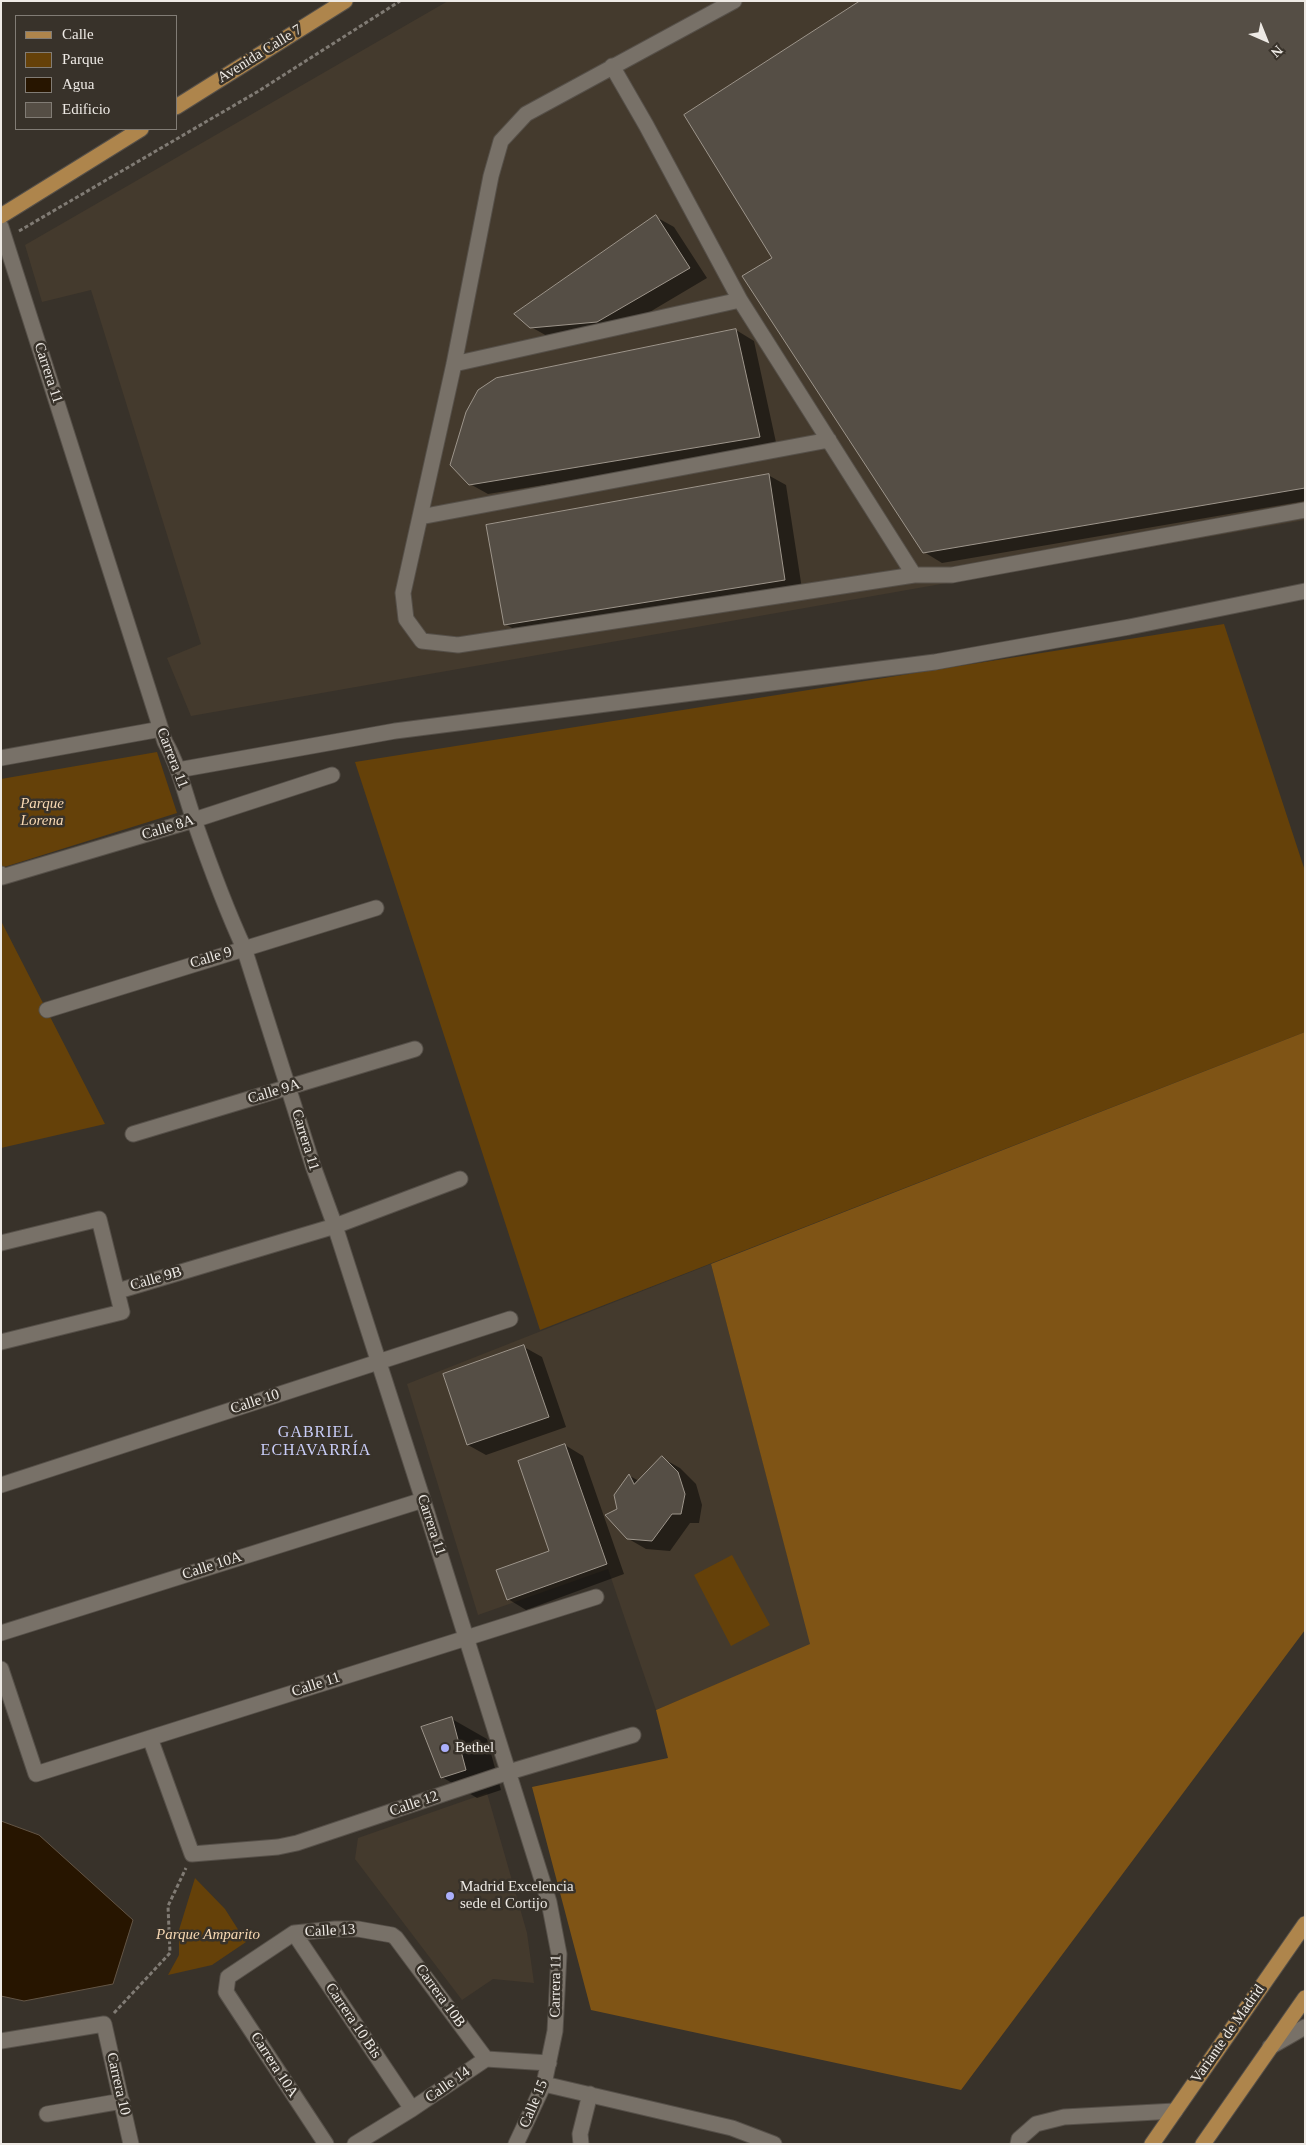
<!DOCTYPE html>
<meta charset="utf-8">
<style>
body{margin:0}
#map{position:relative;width:1306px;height:2145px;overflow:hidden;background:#38322a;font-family:Georgia,serif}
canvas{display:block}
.frame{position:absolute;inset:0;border:2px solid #eeeae5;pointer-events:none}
.legend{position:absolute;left:15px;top:15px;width:162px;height:115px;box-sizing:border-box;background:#38322a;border:1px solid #817c75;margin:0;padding:6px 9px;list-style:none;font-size:15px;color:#eeeae5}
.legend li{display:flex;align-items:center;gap:10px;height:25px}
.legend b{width:25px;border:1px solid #817c75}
.north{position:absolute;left:1241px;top:15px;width:50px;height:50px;-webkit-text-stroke:4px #38322a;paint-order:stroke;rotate:136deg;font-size:14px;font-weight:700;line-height:20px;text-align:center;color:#eeeae5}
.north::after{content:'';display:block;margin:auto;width:18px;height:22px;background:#eeeae5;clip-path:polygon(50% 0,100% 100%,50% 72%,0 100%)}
</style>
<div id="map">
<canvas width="1306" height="2145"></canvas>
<div class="frame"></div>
<ul class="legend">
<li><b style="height:6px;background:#ae854c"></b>Calle</li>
<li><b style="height:14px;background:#654109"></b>Parque</li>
<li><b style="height:14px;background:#271500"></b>Agua</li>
<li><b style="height:14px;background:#554e45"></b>Edificio</li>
</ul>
<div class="north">N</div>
</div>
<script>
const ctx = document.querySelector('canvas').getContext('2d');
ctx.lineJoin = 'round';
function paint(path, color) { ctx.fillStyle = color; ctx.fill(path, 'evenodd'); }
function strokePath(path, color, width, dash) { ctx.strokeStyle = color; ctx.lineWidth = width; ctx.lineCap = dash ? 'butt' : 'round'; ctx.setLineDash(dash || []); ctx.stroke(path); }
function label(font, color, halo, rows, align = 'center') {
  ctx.font = font + ' Georgia,serif'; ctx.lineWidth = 5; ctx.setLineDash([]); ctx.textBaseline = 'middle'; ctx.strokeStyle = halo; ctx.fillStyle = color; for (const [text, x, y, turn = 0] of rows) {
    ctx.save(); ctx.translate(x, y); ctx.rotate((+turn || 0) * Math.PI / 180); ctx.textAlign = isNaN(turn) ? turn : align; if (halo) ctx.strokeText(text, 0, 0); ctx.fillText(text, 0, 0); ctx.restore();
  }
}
paint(new Path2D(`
 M448,1h857v519l-1114,196 -24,-58 34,-14 -110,-354 -49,12 -17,-57z
 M711,1264l100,381 -155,65 -48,-141 -130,46 -71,-231z
 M487,1793l40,140 7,50 -41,-4 -31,21 -107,-141 3,-21z`), '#443a2d');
paint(new Path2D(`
 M1224,624l81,247v161l-765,298 -185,-568z
 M157,752l20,61 -176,55v-89z
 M1,921l104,203 -104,24z
 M732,1555l38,70 -39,21 -37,-71z
 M195,1878l30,31 21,33 -34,23 -44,10 11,-20v-25z`), '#654109');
paint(new Path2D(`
 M1305,1032v598l-344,460 -370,-80 -59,-223 136,-29 -12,-48 154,-66 -99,-380z`), '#7f5415');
const water = new Path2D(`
 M1,1821l38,14 94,85 -20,64 -89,17 -23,-5z`);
paint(water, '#271500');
strokePath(water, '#635545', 1);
paint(new Path2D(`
 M1305,1v500l-363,62 -18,-11 -151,-294z
 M656,217l18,10 33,51 -91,54 -67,5 -18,-10z
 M736,330l18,11 23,106 -289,47 -18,-10z
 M768,475l18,10 16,104 -279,45 -18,-10z
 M524,1347l18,10 24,70 -80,28 -18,-10 -24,-70z
 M565,1445l18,11 41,118 -98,36 -18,-11 43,-48z
 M662,1458l18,10 16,16 6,21 -3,18h-9l-20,28 -24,-2 -19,-11 -8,-28 11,-34 9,5z
 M452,1719l35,20 14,51 -24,8 -35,-21z`), '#0007');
const building = new Path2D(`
 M860,1h445v487l-382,65 -181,-277 30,-18 -88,-143z
 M656,215l34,53 -93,54 -67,6 -16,-14z
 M736,329l24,108 -291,48 -19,-20 16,-53 12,-22 18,-12z
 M769,474l16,106 -281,45 -18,-100z
 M524,1345l25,72 -82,28 -24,-71z
 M565,1444l42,120 -100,36 -11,-30 53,-19 -31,-90z
 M662,1456l16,16 7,22 -4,20h-9l-20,27 -25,-2 -22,-24 12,-6 -3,-14 15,-21 5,10z
 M452,1717l14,53 -25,8 -20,-51z`);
paint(building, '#554e45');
strokePath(building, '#9d958b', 1);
const minor = new Path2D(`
 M734,1l-208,113 -25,27 -10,35 -37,188 -51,229 3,26 16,22 36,4 456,-70h38l353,-65
 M612,66l34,59 94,175 174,275
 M1,227l164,515c14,24 20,52 29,78 15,43 31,87 50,128l69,218 22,60 88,274 126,402 10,52 -4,77 -11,53 -28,60
 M454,364l286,-64
 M420,517l409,-77
 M1,758l160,-29
 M178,770l217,-39 540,-69 194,-35 176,-36
 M1,874l1,3 192,-57 138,-45
 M47,1010l329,-102
 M133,1134l282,-85
 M1,1243l98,-24 23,93 -121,30
 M118,1291l217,-65 125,-47
 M1,1485l509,-166
 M1,1633l422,-133
 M1,1669l35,105 560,-177
 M150,1738l42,116 86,-7 19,-4 212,-71 124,-37
 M294,1933l118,176
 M1,2041l103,-17 27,120
 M1270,2047l35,-20
 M544,2084l188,44 42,16
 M47,2114l75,-13
 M326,2144l-100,-152 2,-15 66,-44 41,-4h23l34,6 4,3 90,121
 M355,2144l57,-35 74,-50 63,4
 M581,2144l-1,-10 10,-40
 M1018,2144l1,-5 17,-15 28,-7 111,-6`);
const major = new Path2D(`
 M176,107l169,-106
 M1,216l140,-87
 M1152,2144l153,-220
 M1203,2144l102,-146`);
strokePath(minor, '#565049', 17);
strokePath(major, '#565049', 17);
strokePath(new Path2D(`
 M19,231l238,-139 143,-91
 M114,2013l56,-60 -2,-47 18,-38`), '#807b74', 3, [4, 2.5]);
strokePath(minor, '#787168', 15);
strokePath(major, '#ae854c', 15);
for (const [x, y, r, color] of [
 [445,1748,5,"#abaffb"],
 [450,1896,5,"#abaffb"]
]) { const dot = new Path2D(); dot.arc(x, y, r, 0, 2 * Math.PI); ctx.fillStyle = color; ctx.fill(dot); strokePath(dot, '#38322a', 2); }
label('15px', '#eeeae5', '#38322a', [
 ["Avenida Calle 7",260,54,-32],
 ["Carrera 11",48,373,72],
 ["Carrera 11",172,758,69],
 ["Calle 8A",168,828,-17],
 ["Calle 9",211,958,-17],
 ["Calle 9A",274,1092,-17],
 ["Carrera 11",305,1140,73],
 ["Calle 9B",156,1279,-16],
 ["Calle 10",255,1402,-18],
 ["Carrera 11",431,1525,72],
 ["Calle 10A",212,1566,-18],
 ["Calle 11",316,1685,-18],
 ["Calle 12",414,1804,-19],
 ["Calle 13",330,1931,-3],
 ["Carrera 11",556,1986,-89],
 ["Carrera 10B",440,1996,54],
 ["Carrera 10 Bis",353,2021,56],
 ["Variante de Madrid",1228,2034,-55],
 ["Carrera 10A",274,2065,57],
 ["Carrera 10",118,2084,77],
 ["Calle 14",448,2085,-35],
 ["Calle 15",534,2104,-67]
]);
label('italic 15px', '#f7d8b3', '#38322a', [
 ["Parque",42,804],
 ["Lorena",42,821],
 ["Parque Amparito",208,1935]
]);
label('15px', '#eeeae5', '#38322a', [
 ["Bethel",455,1748],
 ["Madrid Excelencia",460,1887],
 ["sede el Cortijo",460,1904]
], 'left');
ctx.letterSpacing = '1px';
label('16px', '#cacef9', '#38322a', [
 ["GABRIEL",316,1433],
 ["ECHAVARRÍA",316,1451]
]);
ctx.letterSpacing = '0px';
</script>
